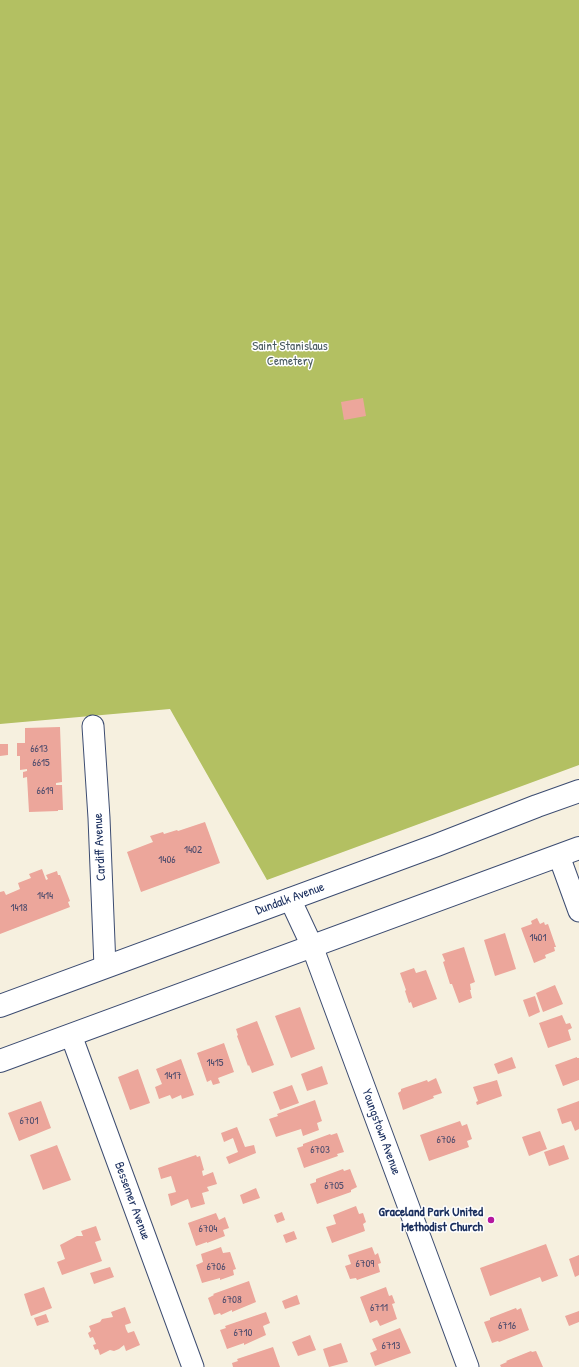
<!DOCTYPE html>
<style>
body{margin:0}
canvas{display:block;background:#f6f0df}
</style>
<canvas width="579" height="1367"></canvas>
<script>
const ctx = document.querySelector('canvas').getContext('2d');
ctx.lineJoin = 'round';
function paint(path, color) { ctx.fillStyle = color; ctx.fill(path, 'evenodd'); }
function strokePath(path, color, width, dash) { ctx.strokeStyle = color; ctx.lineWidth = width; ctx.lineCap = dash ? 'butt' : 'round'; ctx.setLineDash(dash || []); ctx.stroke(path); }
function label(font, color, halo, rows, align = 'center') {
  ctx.font = font + ' "Patrick Hand",sans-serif'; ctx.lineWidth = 3; ctx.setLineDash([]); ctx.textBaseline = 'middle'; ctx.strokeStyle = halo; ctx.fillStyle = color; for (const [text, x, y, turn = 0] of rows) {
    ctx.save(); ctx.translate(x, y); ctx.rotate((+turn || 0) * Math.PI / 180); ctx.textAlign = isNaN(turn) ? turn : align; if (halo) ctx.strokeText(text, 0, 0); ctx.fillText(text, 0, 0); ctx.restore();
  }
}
paint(new Path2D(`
 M0,0h579v765l-312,115 -97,-171 -170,15z`), '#b3c062');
paint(new Path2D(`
 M363,398l3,18 -22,4 -3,-18z
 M60,727l2,55 -6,1v2h6l1,25h-5v1l-29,1 -2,-35 -4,1v-6l4,-1v-2l-7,1v-14h-3v-13h8v-15z
 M0,744h8v11l-8,1z
 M205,822l15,41 -79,29 -14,-40 26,-10 -3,-6 13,-4 1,2 13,-4 1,1z
 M42,869l4,11 2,-1 -2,-4 11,-4 1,4h2l10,26 -2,1 2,5 -70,27v-42l4,-1 2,4 14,-6 -2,-6 13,-5 -2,-4z
 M537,918l3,6 4,-2 1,3 3,-1 8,23h-2l1,4 -10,4 1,3 -12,5 -13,-35 11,-4 -1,-3z
 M505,933l11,36 -21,7 -11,-36z
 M464,947l11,35 -5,2 1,6h-1l2,8 -13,5 -7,-19h-2l-7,-22 2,-1 -3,-7z
 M414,968l2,5 10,-3 11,29 -24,9 -2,-6 -2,1 -4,-12 1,-1 -6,-17z
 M555,985l8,19 -20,8 -7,-19z
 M535,996l5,16 -11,5 -6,-17z
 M300,1007l15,42 -24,9 -16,-42z
 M562,1015l4,9 4,-1 2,5 -4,2 3,10 -23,8 -9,-25z
 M257,1021l17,44 -22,8 -3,-8 -1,1 -11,-30 1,-1 -2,-6z
 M224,1043l10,29 -16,6 2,5 -7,2 -2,-5 -4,2 -10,-29z
 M512,1057l4,11 -18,6 -4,-10z
 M577,1057v1h2v22l-16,6 -8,-21z
 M181,1059l13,36 -12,4 -1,-4 -9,4 -2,-4 -11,4 -4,-12 7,-3 -6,-15z
 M322,1066l6,18 -21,7 -6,-17z
 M138,1069l12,34 -20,7 -12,-33z
 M436,1078l6,15 -9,3 1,2 -31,12 -5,-17 3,-2v-2l26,-9 1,2z
 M497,1080l5,16 -25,9 -1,-3 2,-1 -5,-14z
 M292,1085l7,18 -19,7 -7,-18z
 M315,1100l7,21 -5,2 2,7 -16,6 -2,-7 -25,8 -7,-18 9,-3 -1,-2z
 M41,1101l10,27 -32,13 -11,-28z
 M579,1101v28l-4,2 -4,-10 -9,3 -5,-15z
 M460,1121l2,5 5,-2 5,15 -5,2 2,6 -40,14 -9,-26z
 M237,1127l8,20 9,-2 2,8 -27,11 -3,-7 12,-5 -5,-14 -9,4 -3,-9z
 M540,1131l7,18 -18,7 -7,-19z
 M337,1133l7,19 -7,2 1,2 -34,12 -7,-20 6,-2v-2l27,-10 1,1z
 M57,1145l14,35 -28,10 -13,-35z
 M564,1145l5,14 -20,7 -5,-14z
 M196,1155l1,2 3,-1 4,14 -2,1 1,5 10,-4 4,12 -10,3 2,4 -7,2 3,11 -14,4 -3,-9 -17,7 -3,-12 8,-2 -5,-16 -10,3 -3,-11z
 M343,1169l1,2 6,-2 7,18 -6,3v2l-34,12 -7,-20 6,-2v-3z
 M256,1188l4,10 -17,6 -3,-9z
 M356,1206l3,8 4,-1 3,9 -3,2 2,7 -33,12 -6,-16 10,-3 -3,-9z
 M282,1212l3,8 -8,3 -3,-8z
 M216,1213l3,7 6,-3 4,11 -6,2 2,6 -18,7v-1l-11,4 -8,-23z
 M96,1226l5,14 -6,2 7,19 -40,14 -5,-13 8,-3 -5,-14 17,-9h6l-2,-5z
 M294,1231l3,8 -11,4 -3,-8z
 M546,1244l12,32 -16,6 -2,-5 -50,19 -10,-28z
 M221,1247l2,6 7,-1 6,17 -3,1 1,5 -14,5v-2l-18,5 -6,-18 7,-3 -2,-8z
 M372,1247l3,8 3,-2 3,10 -3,1 2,8 -23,8 -1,-2 -6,1 -5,-13 6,-2 -3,-9z
 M579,1255v20l-4,2 -6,-18z
 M110,1267l4,10 -20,7 -4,-11z
 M249,1281l7,21 -24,10v-2l-11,5 -1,-2 -6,2 -6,-17 6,-3 -1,-1z
 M44,1287l8,21 -21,8 -7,-22z
 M386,1287l3,9 3,-1 3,8 -3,1 5,15 -17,7 -3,-6 -7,3 -10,-26z
 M297,1295l3,9 -15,5 -3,-8z
 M125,1307l6,16 -6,2 1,4 2,4 6,-2 6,14 -14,6 -2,-6 -5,4 -5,2 -4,-1 -10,5 -2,-6 -3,1 -2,-5 3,-1 -3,-7 -3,1 -2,-5 3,-2 -2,-5 11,-4 2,-3 11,-2 -2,-5z
 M516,1308l1,2 4,-2 8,22 -30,12 -1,-1 -6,2 -8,-21 6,-2v-2z
 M579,1311v11l-10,4 -4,-10z
 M266,1312l4,11 -7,3 3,9 -22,10v-2l-17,6 -7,-19 6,-2 -1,-2z
 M46,1314l3,8 -12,4 -3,-8z
 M400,1328l11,25 -36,13 -5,-13 7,-3 -5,-11z
 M310,1335l6,15 -18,6 -6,-14z
 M341,1343l7,19 -19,5 -6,-18z
 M273,1347l7,20h-47l-1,-4 6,-2 -1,-2z
 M531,1351l1,1 4,-1 7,16h-42l-1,-2 7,-3 -1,-1z`), '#eca69b');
const street = new Path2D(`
 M93,726l6,92 6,149
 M559,856l20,55
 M290,899l22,47 156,421
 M71,1035l122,332`);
const primary = new Path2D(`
 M0,1006l437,-161 100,-39 42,-15
 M0,1061l579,-213`);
strokePath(street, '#3c4c71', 23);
strokePath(primary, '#3c4c71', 24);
strokePath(street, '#fff', 21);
strokePath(primary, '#fff', 22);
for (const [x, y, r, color] of [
 [491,1220,4,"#b5179e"]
]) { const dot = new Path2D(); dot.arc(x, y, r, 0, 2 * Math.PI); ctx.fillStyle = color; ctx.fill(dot); strokePath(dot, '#fff', 1.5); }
label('11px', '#4f4d6d', null, [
 ["6613",39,749],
 ["6615",41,763],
 ["6619",45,791],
 ["1402",193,850],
 ["1406",167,860],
 ["1414",45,896],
 ["1418",19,908],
 ["1401",538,938],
 ["1415",215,1063],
 ["1417",173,1076],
 ["6701",29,1121],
 ["6706",446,1140],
 ["6703",320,1150],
 ["6705",334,1186],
 ["6704",208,1229],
 ["6709",365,1264],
 ["6706",216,1267],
 ["6708",232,1300],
 ["6711",379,1308],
 ["6716",507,1326],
 ["6710",243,1333],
 ["6713",391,1346]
]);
label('13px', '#495a5f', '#fff', [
 ["Saint Stanislaus",290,347],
 ["Cemetery",290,362]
]);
label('13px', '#1b2f5e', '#fff', [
 ["Cardiff Avenue",100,847,-93],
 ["Dundalk Avenue",290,899,-20],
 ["Youngstown Avenue",381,1132,70],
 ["Bessemer Avenue",132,1201,70]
]);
label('bold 13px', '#1b2f5e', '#fff', [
 ["Graceland Park United",483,1213],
 ["Methodist Church",483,1228]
], 'right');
</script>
